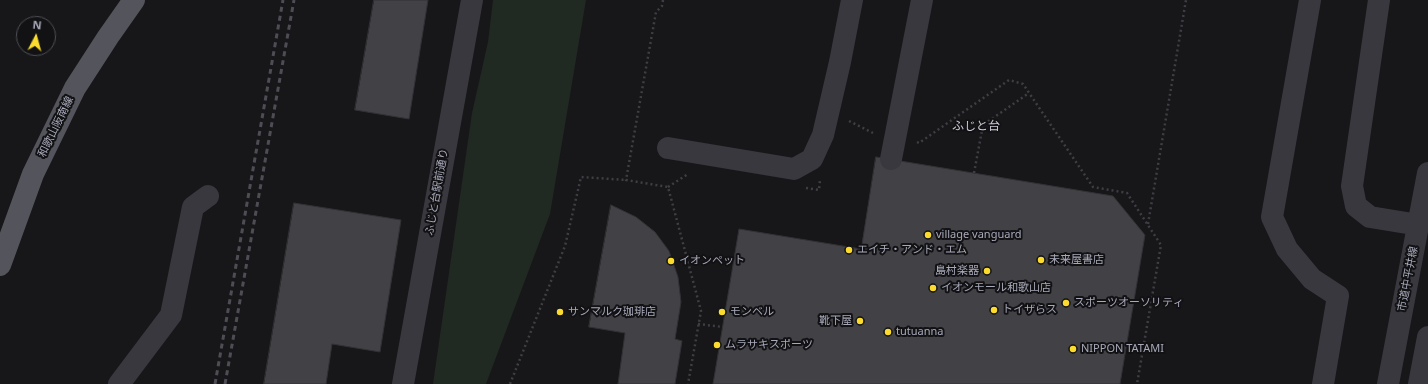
<!DOCTYPE html>
<meta charset="utf-8">
<style>
body{margin:0}
#map{position:relative;width:1428px;height:384px;overflow:hidden;background:#171719;font-family:"Noto Sans",sans-serif}
canvas{display:block}
.north{position:absolute;left:16px;top:16px;width:40px;height:40px;box-sizing:border-box;background:#121214;border:1px solid #4e4f56;border-radius:50%;rotate:6deg;font-size:11px;font-weight:700;line-height:16px;text-align:center;color:#a8aaba}
.north::after{content:'';display:block;margin:auto;width:14px;height:18px;background:#fadb2e;clip-path:polygon(50% 0,100% 100%,50% 72%,0 100%)}
</style>
<div id="map">
<canvas width="1428" height="384"></canvas>
<div class="north">N</div>
</div>
<script>
const ctx = document.querySelector('canvas').getContext('2d');
ctx.lineJoin = 'round';
function paint(path, color) { ctx.fillStyle = color; ctx.fill(path, 'evenodd'); }
function strokePath(path, color, width, dash) { ctx.strokeStyle = color; ctx.lineWidth = width; ctx.lineCap = dash ? 'butt' : 'round'; ctx.setLineDash(dash || []); ctx.stroke(path); }
function label(font, color, halo, rows, align = 'center') {
  ctx.font = font + ' "Noto Sans","Noto Sans JP",sans-serif'; ctx.lineWidth = 4; ctx.setLineDash([]); ctx.textBaseline = 'middle'; ctx.strokeStyle = halo; ctx.fillStyle = color; for (const [text, x, y, turn = 0] of rows) {
    ctx.save(); ctx.translate(x, y); ctx.rotate((+turn || 0) * Math.PI / 180); ctx.textAlign = isNaN(turn) ? turn : align; if (halo) ctx.strokeText(text, 0, 0); ctx.fillText(text, 0, 0); ctx.restore();
  }
}
paint(new Path2D(`
 M493,0h93l-36,214 -64,170h-53l39,-271 16,-71z`), '#212923');
const building = new Path2D(`
 M374,0h54l-19,119 -54,-9z
 M876,157l237,39 32,39 -25,149h-407l26,-155 122,20z
 M294,203l107,17 -21,132 -48,-8 -6,40h-62z
 M611,205l25,12 19,15 14,19 9,26 3,25 -6,37 7,2 -7,43h-57l7,-51 -36,-6z`);
paint(building, '#414146');
strokePath(building, '#323135', 1);
strokePath(new Path2D(`
 M663,0l-1,6 -6,6 -30,168 42,7 33,124 -13,73
 M849,121l24,12
 M917,142l2,1 90,-63 14,4 70,103 34,6 34,52 -24,139
 M974,173l9,-48 46,-32
 M668,187l20,-13
 M806,188l13,2 1,-10
 M1148,224l38,-224
 M698,324l25,3
 M510,384l55,-138 16,-69 45,3`), '#3e3e45', 2.5, [2, 3]);
strokePath(new Path2D(`
 M1310,0l-38,217 15,32 25,30 26,17 -15,88
 M1379,0l-27,186 4,20 14,11 49,8
 M668,148l126,21 18,-10 11,-24 17,-73 12,-62
 M119,384l52,-69 22,-108 15,-11
 M403,384l69,-384
 M1388,384l40,-211
 M1419,384l9,-47`), '#38383e', 22);
strokePath(new Path2D(`
 M0,265l33,-91 42,-86 33,-51 26,-37`), '#54545d', 22);
strokePath(new Path2D(`
 M215,384l68,-384
 M225,384l69,-384`), '#4d4d55', 3, [5, 4]);
strokePath(new Path2D(`
 M891,159l31,-159`), '#38383e', 22);
for (const [x, y, r, color] of [
 [928,235,4,"#fadb2e"],
 [849,250,4,"#fadb2e"],
 [1041,260,4,"#fadb2e"],
 [671,261,4,"#fadb2e"],
 [987,271,4,"#fadb2e"],
 [933,288,4,"#fadb2e"],
 [1066,303,4,"#fadb2e"],
 [994,310,4,"#fadb2e"],
 [560,312,4,"#fadb2e"],
 [722,312,4,"#fadb2e"],
 [860,321,4,"#fadb2e"],
 [888,332,4,"#fadb2e"],
 [717,345,4,"#fadb2e"],
 [1073,349,4,"#fadb2e"]
]) { const dot = new Path2D(); dot.arc(x, y, r, 0, 2 * Math.PI); ctx.fillStyle = color; ctx.fill(dot); strokePath(dot, '#121214', 1.5); }
label('11px', '#a8aaba', '#121214', [
 ["和歌山阪南線",56,127,-64],
 ["ふじと台駅前通り",437,192,-80],
 ["市道中平井線",1408,279,-79]
]);
label('11px', '#a8aaba', '#121214', [
 ["village vanguard",936,235],
 ["エイチ・アンド・エム",857,250],
 ["未来屋書店",1049,260],
 ["イオンペット",679,261],
 ["島村楽器",979,271,"right"],
 ["イオンモール和歌山店",941,288],
 ["スポーツオーソリティ",1074,303],
 ["トイザらス",1002,310],
 ["サンマルク珈琲店",568,312],
 ["モンベル",730,312],
 ["靴下屋",852,321,"right"],
 ["tutuanna",896,332],
 ["ムラサキスポーツ",725,345],
 ["NIPPON TATAMI",1081,349]
], 'left');
label('12px', '#cacbd5', '#121214', [
 ["ふじと台",976,127]
]);
</script>
